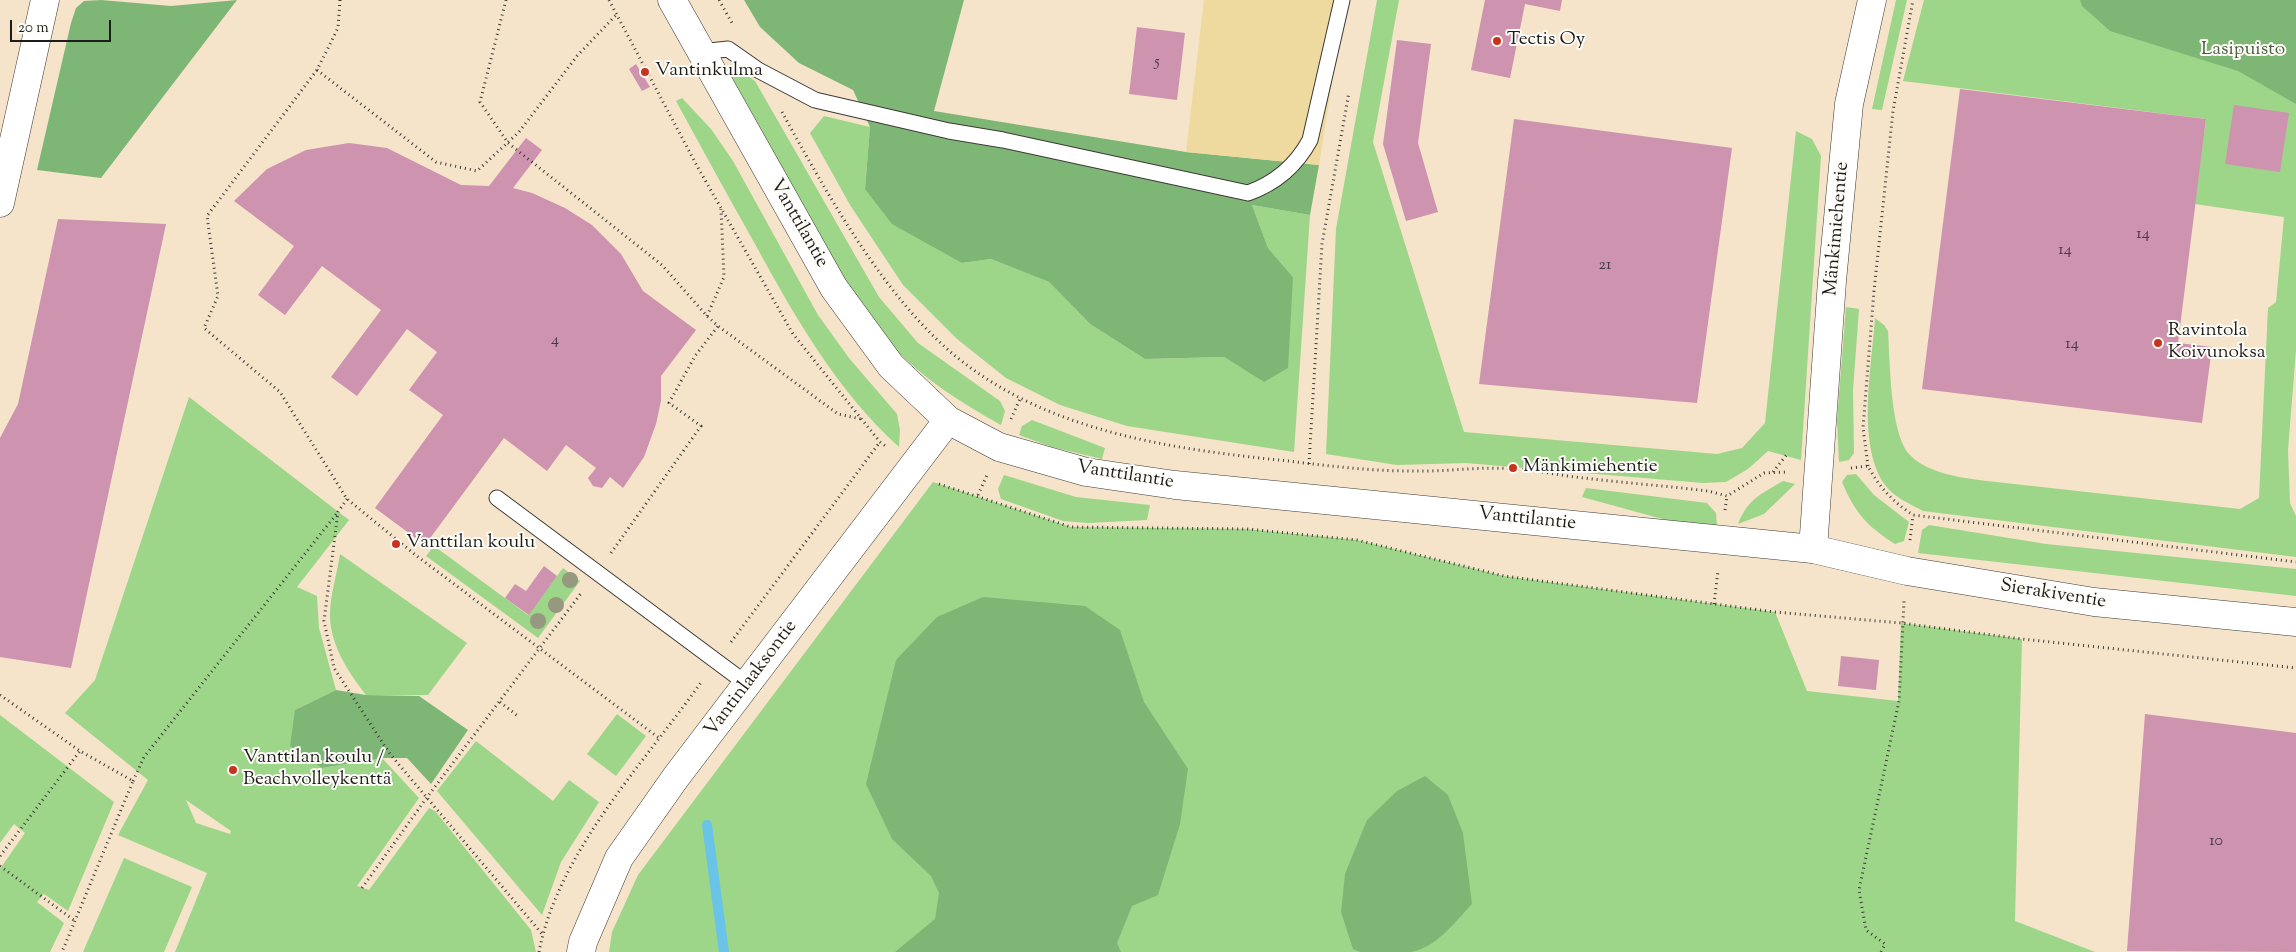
<!DOCTYPE html>
<meta charset="utf-8">
<style>
body{margin:0}
#map{position:relative;width:2296px;height:952px;overflow:hidden;background:#f5e3ca;font-family:"Sorts Mill Goudy",serif}
canvas{display:block}
.scale{position:absolute;left:10px;top:20px;width:101px;height:22px;box-sizing:border-box;border:2px solid #1c1c1c;border-top:0;padding-left:6px;font-size:15px;line-height:18px;white-space:nowrap;color:#1c1c1c;-webkit-text-stroke:4px #fdfcf7;paint-order:stroke}
</style>
<div id="map">
<canvas width="2296" height="952"></canvas>
<div class="scale">20 m</div>
</div>
<script>
const ctx = document.querySelector('canvas').getContext('2d');
ctx.lineJoin = 'round';
function paint(path, color) { ctx.fillStyle = color; ctx.fill(path, 'evenodd'); }
function strokePath(path, color, width, dash) { ctx.strokeStyle = color; ctx.lineWidth = width; ctx.lineCap = dash ? 'butt' : 'round'; ctx.setLineDash(dash || []); ctx.stroke(path); }
function label(font, color, halo, rows, align = 'center') {
  ctx.font = font + ' "Sorts Mill Goudy",serif'; ctx.lineWidth = 4; ctx.setLineDash([]); ctx.textBaseline = 'middle'; ctx.strokeStyle = halo; ctx.fillStyle = color; for (const [text, x, y, turn = 0] of rows) {
    ctx.save(); ctx.translate(x, y); ctx.rotate((+turn || 0) * Math.PI / 180); ctx.textAlign = isNaN(turn) ? turn : align; if (halo) ctx.strokeText(text, 0, 0); ctx.fillText(text, 0, 0); ctx.restore();
  }
}
paint(new Path2D(`
 M1377,0h22l-26,142 91,290 253,22 25,-6 23,-25 31,-292 16,8 9,17 -20,304 -33,-9 -20,18 -22,13 -23,1 -237,-20 -69,2 -71,-11 10,-225z
 M1896,0h11l-25,110 -10,-1z
 M1924,0h372v350l-8,100 2,53 6,13v41l-373,-46c-13,-7 -29,-14 -38,-26 -29,-41 -13,-120 -10,-167l9,7 4,6c2,29 2,104 22,124 19,19 52,23 77,26l253,28 19,-11 9,-190 8,-6 8,-85 -89,-13 11,-85 -303,-38z
 M735,71l9,2 11,8 124,216 39,46 82,58 5,10 -4,14c-38,-21 -76,-45 -107,-77 -32,-32 -54,-78 -76,-117 -30,-53 -59,-106 -89,-159z
 M682,98l29,31 22,32 85,154 31,43 48,56 3,16 -1,17c-62,-56 -104,-130 -144,-203 -27,-48 -53,-95 -79,-143z
 M824,116l46,11 -5,62 97,74 29,-4 58,23 41,42 55,35 79,-2 39,24 30,-104 -25,-29 -16,-43 58,10 -16,237 -167,-26 -67,-21 -54,-27 -49,-39 -54,-54 -53,-80 -40,-72z
 M1846,307l13,2 -6,81 1,63 -5,7 -10,2 -2,-42z
 M189,397l160,123 -52,67 20,9 2,32 17,62 -41,20 27,58 60,-10 37,40 -62,88 12,4 60,-82 6,3 96,119 5,22h-361l32,-79 -89,-38 30,-55 -83,-67 30,-33zM186,800l45,31 -1,3 -34,-11z
 M1032,420l73,28 -3,11 -50,-12 -33,-12 3,-9z
 M1856,474l18,21 35,27 -5,19 -9,3c-28,-18 -40,-31 -53,-62l5,-7z
 M1004,475l72,22 74,8 -3,15 -59,3 -25,-2 -62,-22 -3,-10z
 M1783,481l12,3 -31,30 -26,10c10,-25 23,-30 45,-43z
 M933,482l138,45 176,2 110,11 147,36 271,36 32,79 91,10 3,-78 121,16 -7,282 80,31h-1486l3,-20 26,-57z
 M1586,488l121,15 9,10 1,14 -18,2 -117,-32z
 M1929,525l117,19 250,25v27l-378,-43 4,-23z
 M434,546l94,69 35,-47 17,13 -42,57 -112,-82z
 M340,554l127,89 -39,52h-62c-17,-22 -36,-50 -36,-80 0,-19 7,-41 10,-61z
 M617,714l29,22 -30,40 -29,-22z
 M0,715l114,87 -46,109 -24,-17 -7,8 27,21 -14,29h-50v-83l25,-36 -11,-9 -14,19z
 M476,741l77,60 16,-21 30,22 -38,60 -19,53 -105,-124z
 M124,858l68,29 -28,65h-81z`), '#9dd689');
paint(new Path2D(`
 M101,0l70,6 66,-6 -136,178 -64,-8 34,-147 5,-15 8,-7z
 M744,0h220l-30,111 252,41 133,13 -9,50 -58,-10 16,43 25,29 -5,91 -24,14 -40,-25 -79,2 -55,-35 -41,-42 -58,-23 -29,4 -70,-39 -27,-35 5,-62 -17,-37 -54,-27 -39,-36z
 M2080,0h216v104l-58,-33 -128,-40 -28,-25z
 M983,597l102,9 35,24 24,72 44,67 -8,55 -22,71 -26,11 -15,37 4,9h-226l40,-33 4,-26 -8,-17 -39,-37 -26,-55 30,-124 41,-43z
 M336,690l30,5 53,1 49,34 -37,54 -24,-26h-25l-60,10 -32,-22 5,-36z
 M1425,776l23,19 15,38 9,71c-16,17 -36,44 -61,48 -16,0 -35,0 -51,0l-7,-3 -12,-37 4,-38 22,-54 30,-29z`), '#7eb775');
paint(new Path2D(`
 M1204,0h141l-26,165 -133,-13z`), '#eeda9e');
strokePath(new Path2D(`
 M707,825l17,127`), '#69c4e7', 10);
paint(new Path2D(`
 M1485,0h77l-2,11 -35,-7 -15,74 -39,-8z
 M1137,27l48,6 -8,67 -48,-6z
 M1397,40l34,4 -13,99 20,69 -32,9 -23,-77z
 M636,64l14,23 -8,4 -13,-22z
 M1960,89l246,30 -28,224 34,4 -10,76 -280,-34z
 M2234,105l55,8 -9,59 -55,-8z
 M1514,119l218,29 -35,255 -218,-19z
 M526,138l16,12 -29,38 19,5 33,15 27,17 29,29 22,37 53,39 -35,46v25l-5,23 -12,33 -21,31 -13,-11 -8,11 -9,-2 -5,-8 8,-10 -30,-23 -19,26 -43,-33 -79,107 -50,-37 68,-93 -34,-25 28,-38 -30,-23 -50,67 -26,-19 50,-67 -59,-44 -37,49 -27,-20 36,-49 -60,-45 33,-32 39,-19 43,-7 38,5 74,37 28,1z
 M58,219l108,5 -95,444 -71,-11v-219l18,-34z
 M544,566l13,10 -28,39 -24,-17 10,-14 11,7z
 M1841,656l38,4 -3,30 -38,-4z
 M2145,714l151,19v219l-169,-1z`), '#cd93af');
const service = new Path2D(`
 M700,52l28,-3 30,21 57,30 134,31 54,9 245,53c28,-10 48,-27 62,-53l32,-140
 M497,498l250,186`);
const minor = new Path2D(`
 M0,203l45,-203
 M1813,549l19,-268 17,-177 23,-104`);
const tertiary = new Path2D(`
 M672,0l162,288 57,78 57,54 51,27 87,25 89,13 638,64 94,22 187,31 202,20
 M581,952l2,-10 36,-84 57,-81 272,-357`);
strokePath(service, '#3d3a36', 17);
strokePath(minor, '#3d3a36', 29);
strokePath(tertiary, '#3d3a36', 29);
strokePath(new Path2D(`
 M340,0l-2,28 -21,42 119,92 41,9 42,-39 58,-76 39,-41
 M506,0l-26,102 28,41 154,122 45,51 11,10 120,88 23,5
 M609,0l88,166 96,168 87,108 7,5
 M719,0l13,23
 M317,70l-110,146 11,80 -14,32 76,64 67,107 71,58 241,181
 M782,112c44,80 101,183 171,242 93,78 218,95 335,107 41,5 82,10 124,10 34,1 69,-5 103,-2 23,1 46,7 69,9 41,5 83,8 124,13l19,5 37,-23 23,-1
 M707,316l17,-39 -3,-68
 M1011,419l9,-20
 M1309,464l13,-220 27,-152
 M1868,466l-5,-38 11,-137 19,-180 20,-111
 M1851,468l17,-2c11,21 25,36 45,49l383,47
 M1773,472l15,-19
 M939,484l132,43 176,2 110,11 147,36 271,36 126,11 121,16 274,29
 M978,495l9,-20
 M347,499l-9,13 -14,109 10,47 56,86 153,181
 M1725,510l2,-14
 M1910,540l3,-25
 M611,553l90,-127 -32,-23 26,-47 23,-30
 M1714,604l4,-33
 M731,642l149,-200
 M0,695l80,56 53,30 -71,171
 M500,702l19,15
 M133,781l11,-24 194,-245
 M0,856l80,-105
 M0,866l75,55
 M362,888l66,-92 154,-204
 M539,952c19,-100 106,-190 163,-271
 M1881,952l4,-8 -19,-14 -7,-40 40,-189 5,-100`), '#3d3a36', 3, [1, 4]);
strokePath(service, '#fff', 15);
strokePath(minor, '#fff', 28);
strokePath(tertiary, '#fff', 28);
ctx.fillStyle = '#96997f';
for (const [x, y] of [
 [570,580],
 [556,605],
 [538,621]
]) { ctx.beginPath(); ctx.arc(x, y, 8, 0, 2 * Math.PI); ctx.fill(); }
for (const [x, y, r, color] of [
 [1497,41,5,"#c8321e"],
 [645,72,5,"#c8321e"],
 [2158,343,5,"#c8321e"],
 [1513,468,5,"#c8321e"],
 [396,544,5,"#c8321e"],
 [233,770,5,"#c8321e"]
]) { const dot = new Path2D(); dot.arc(x, y, r, 0, 2 * Math.PI); ctx.fillStyle = color; ctx.fill(dot); strokePath(dot, '#fdfcf7', 2); }
label('16px', '#483a41', null, [
 ["5",1157,63],
 ["14",2143,235],
 ["14",2065,251],
 ["21",1605,266],
 ["4",555,341],
 ["14",2072,345],
 ["10",2216,842]
]);
label('19px', '#1c1c1c', '#fdfcf7', [
 ["Tectis Oy",1507,41],
 ["Vantinkulma",655,72],
 ["Ravintola",2168,332],
 ["Koivunoksa",2168,354],
 ["Mänkimiehentie",1523,468],
 ["Vanttilan koulu",406,544],
 ["Vanttilan koulu /",243,759],
 ["Beachvolleykenttä",243,781]
], 'left');
label('19px', '#495d42', '#fdfcf7', [
 ["Lasipuisto",2243,51]
]);
label('19px', '#1c1c1c', '#fdfcf7', [
 ["Vanttilantie",798,224,60],
 ["Mänkimiehentie",1838,229,-85],
 ["Vanttilantie",1125,476,9],
 ["Vanttilantie",1527,520,6],
 ["Sierakiventie",2053,595,9],
 ["Vantinlaaksontie",752,679,-53]
]);
</script>
